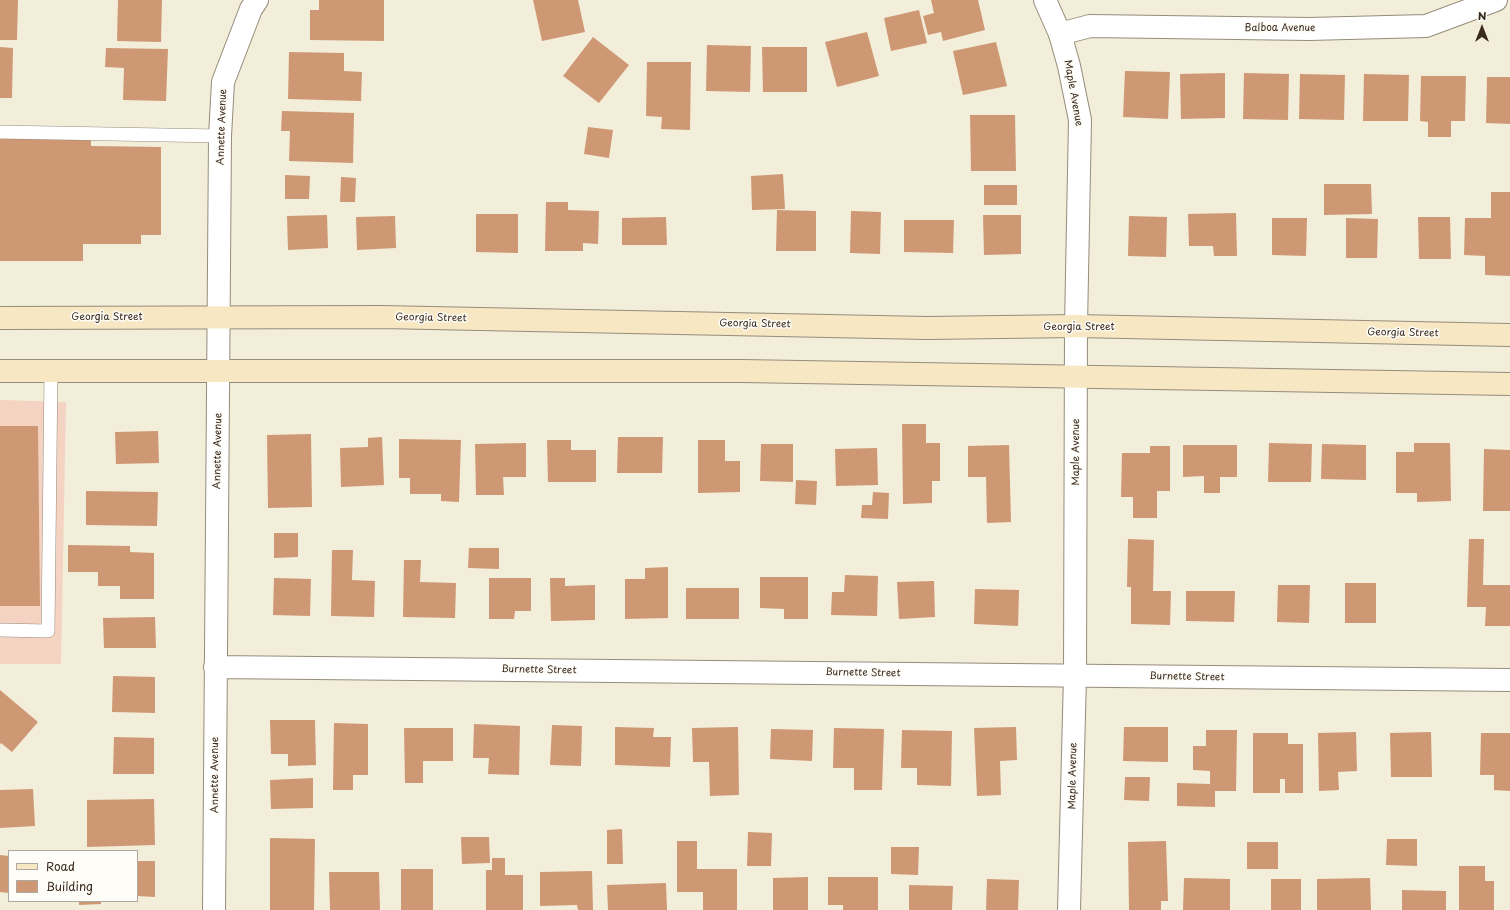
<!DOCTYPE html>
<style>
body{margin:0}
#map{position:relative;width:1510px;height:910px;overflow:hidden;background:#f2eed9;font-family:"Playpen Sans",sans-serif}
canvas{display:block}
.legend{position:absolute;left:8px;top:850px;width:130px;height:52px;box-sizing:border-box;background:#fdfcf7;border:1px solid #afa8a0;margin:0;padding:5px 7px;list-style:none;font-size:12px;color:#3b2a1e}
.legend li{display:flex;align-items:center;gap:8px;height:20px}
.legend b{width:20px;border:1px solid #afa8a0}
.north{position:absolute;left:1462px;top:8px;width:40px;height:40px;-webkit-text-stroke:3px #fdfcf7;paint-order:stroke;rotate:0deg;font-size:11px;font-weight:700;line-height:16px;text-align:center;color:#3b2a1e}
.north::after{content:'';display:block;margin:auto;width:14px;height:18px;background:#3b2a1e;clip-path:polygon(50% 0,100% 100%,50% 72%,0 100%)}
</style>
<div id="map">
<canvas width="1510" height="910"></canvas>
<ul class="legend">
<li><b style="height:5px;background:#f7e8c3"></b>Road</li>
<li><b style="height:11px;background:#cf9874"></b>Building</li>
</ul>
<div class="north">N</div>
</div>
<script>
const ctx = document.querySelector('canvas').getContext('2d');
ctx.lineJoin = 'round';
function paint(path, color) { ctx.fillStyle = color; ctx.fill(path, 'evenodd'); }
function strokePath(path, color, width, dash) { ctx.strokeStyle = color; ctx.lineWidth = width; ctx.lineCap = dash ? 'butt' : 'round'; ctx.setLineDash(dash || []); ctx.stroke(path); }
function label(font, color, halo, rows, align = 'center') {
  ctx.font = font + ' "Playpen Sans",sans-serif'; ctx.lineWidth = 3; ctx.setLineDash([]); ctx.textBaseline = 'middle'; ctx.strokeStyle = halo; ctx.fillStyle = color; for (const [text, x, y, turn = 0] of rows) {
    ctx.save(); ctx.translate(x, y); ctx.rotate((+turn || 0) * Math.PI / 180); ctx.textAlign = isNaN(turn) ? turn : align; if (halo) ctx.strokeText(text, 0, 0); ctx.fillText(text, 0, 0); ctx.restore();
  }
}
paint(new Path2D(`
 M0,400l66,2 -5,262h-61z`), '#f5d3c2');
paint(new Path2D(`
 M0,0h18l-1,40h-17z
 M118,0h44l-1,42 -44,-1z
 M319,0h65v41l-74,-1v-30h9z
 M533,0h45l7,32 -43,9z
 M931,0h47l7,30 -42,11 -2,-9 -13,3 -5,-19 11,-3z
 M919,10l8,33 -36,8 -7,-33z
 M867,32l12,44 -42,11 -12,-45z
 M593,37l36,28 -30,38 -36,-27z
 M996,42l11,44 -44,9 -10,-44z
 M707,45l44,1 -1,46 -44,-1z
 M0,47l13,1 -1,50h-12z
 M762,47h45v45h-44z
 M106,48l62,1 -2,52 -43,-1 1,-32 -19,-1z
 M289,52l55,1v18l18,1 -1,29 -73,-2z
 M647,62h44l-1,68 -29,-1 1,-12 -16,-1z
 M1125,71l45,1 -2,47 -45,-2z
 M1225,73v45l-44,1 -1,-45z
 M1244,73l45,1 -1,46 -45,-1z
 M1300,74l45,1 -1,45 -45,-1z
 M1364,74l45,1 -1,46h-45z
 M1421,76h45l-1,45h-14v16h-23v-15l-8,-1z
 M1487,77h23v47l-24,-1z
 M282,111l72,2 -1,50 -64,-2 1,-30h-9z
 M970,115h45l1,56h-45z
 M588,127l25,3 -4,28 -25,-4z
 M0,138h91v8l70,1v88h-20v9h-58v17h-83z
 M783,174l2,35 -33,1 -1,-34z
 M285,175l25,1 -1,23h-24z
 M341,177l15,1 -1,24h-15z
 M1324,184h47l1,30 -48,1z
 M984,185h33v20h-33z
 M1491,192h19v84l-25,-1v-19l-21,-1 1,-37h26z
 M546,202h22v8l31,1 -1,33 -15,-1v8h-38z
 M777,210l39,1v40h-40z
 M851,211l30,1 -1,42 -30,-1z
 M1236,213l1,43h-23l-1,-10h-24l-1,-32z
 M476,214h42v39l-42,-1z
 M327,215l1,33 -40,2 -1,-34z
 M983,215h38v39l-37,1z
 M395,216l1,32 -39,2 -1,-33z
 M1129,216l38,1 -1,40 -38,-1z
 M666,217l1,28h-45v-27z
 M1418,217h32l1,42h-32z
 M1272,218h35l-1,38 -34,-1z
 M1346,218l32,1 -1,39h-31z
 M904,220h50l-1,33 -49,-1z
 M902,424h24v19h14v38h-8v22l-29,1z
 M0,426h38l2,180h-40z
 M158,431l1,32 -43,1 -1,-32z
 M311,434l1,73 -44,1 -1,-73z
 M382,437l2,48 -43,2 -1,-39 28,-1v-9z
 M618,437h45l-1,36h-45z
 M399,439l62,1 -2,62 -18,-1v-7h-31v-16h-11z
 M547,440h24v10h25v32h-48z
 M698,440h27v21h15v31l-42,1z
 M526,443v34h-23l1,18h-28l-1,-51z
 M1269,443l43,1 -1,38h-43z
 M1414,443h36l1,58 -34,1v-9h-21v-41h18z
 M761,444h32v38l-33,-1z
 M1322,444l44,1v35l-45,-1z
 M1009,445l2,77 -24,1 -1,-46h-18v-31z
 M1183,445h54v32h-17v16h-16v-17l-21,1z
 M1150,446h20v45h-13v27h-24v-21h-12l1,-44h28z
 M877,448l1,37 -42,1 -1,-37z
 M1484,449l26,1v61h-27z
 M796,480l21,1 -1,24 -21,-1z
 M86,491l72,1 -1,34 -71,-1z
 M873,492l16,1 -1,26 -27,-1 1,-13h10z
 M274,533h24v24l-24,1z
 M1128,539l26,1 -1,51h18l-1,34 -39,-1v-37h-4z
 M1469,539h15l-1,46h27v41h-25l1,-19h-19z
 M68,545l62,1v6l24,1v46h-34v-13h-22v-14h-30z
 M469,548h30v21l-31,-1z
 M332,550h21l-1,30 23,1 -1,36 -43,-1z
 M404,560h17l-1,22 36,1 -1,35 -52,-1z
 M668,567v51l-43,1v-40h20v-11z
 M845,575l33,1 -1,40 -46,-1 1,-23h12z
 M760,577h48v42h-24v-10l-24,-1z
 M274,578l37,1 -1,37 -37,-1z
 M489,578h42v33h-16l-1,8h-25z
 M550,578h15v8l30,-1v35l-44,1z
 M934,581l1,36 -36,2 -2,-37z
 M1345,583h31v40h-31z
 M1278,585h32l-1,38 -32,-1z
 M686,588h53v31h-53z
 M975,589l44,1 -1,36 -44,-2z
 M1186,591h49l-1,31 -48,-1z
 M155,617l1,31h-52l-1,-30z
 M113,676l42,1v36l-43,-1z
 M0,690l38,32 -26,30 -11,-9 -1,2z
 M270,720h45l1,45 -28,1v-12h-17z
 M334,723l34,1v51h-15v15h-20z
 M474,724l46,2 -1,49 -31,-1 1,-16h-16z
 M552,725l30,1 -1,40 -31,-1z
 M615,727l39,1 -1,9h18l-1,30 -55,-2z
 M738,727l1,68 -29,1 -1,-34h-16l-1,-34z
 M1016,727l1,33 -17,1 1,34 -24,1 -3,-68z
 M1124,727h44v35l-45,-1z
 M404,728h49v33h-30v22h-18z
 M834,728l50,1 -2,61h-28v-22h-21z
 M771,729l42,1 -1,31 -42,-2z
 M902,730l50,1 -1,55 -34,-1v-17h-16z
 M1206,730h31l-1,61h-21v16l-38,-1v-23l33,1v-13l-17,-1v-24h13z
 M1356,732l1,39 -19,1 1,18 -20,1 -1,-58z
 M1431,732l1,45h-41l-1,-44z
 M1253,733h35v11h15v49h-18v-14h-5v14h-27z
 M1481,733h29v58l-16,-1v-15h-14z
 M114,737l40,1v36h-41z
 M1125,777h25l-1,24 -25,-1z
 M313,778v30l-42,1 -1,-29z
 M33,789l2,37 -35,2v-38z
 M154,799l1,46 -68,2v-47z
 M622,829l1,35h-16v-34z
 M748,832l24,1 -1,33h-24z
 M461,837h28l1,26 -28,1z
 M270,838l45,1 -1,71h-44z
 M1387,839h30v27l-31,-1z
 M677,841h20v28h40v41h-34v-18h-26z
 M1166,841l2,60h-7v9h-32l-1,-68z
 M1247,842h31v27h-31z
 M891,847h28l-1,28 -27,-1z
 M0,855l9,1v37l-9,-1z
 M492,858h13v17h18v35h-37v-40h6z
 M137,861h18v36l-18,-1z
 M1459,866h26v15h9v29h-35z
 M401,869h32v41h-32z
 M592,871l1,39h-15l-1,-5 -37,1v-34z
 M329,872h50l1,38h-50z
 M808,877v33h-35v-32z
 M828,877h50v33h-35v-5h-15z
 M1184,878l46,1v31h-47z
 M1370,878l1,32h-54v-31z
 M987,879l32,1 -1,30h-32z
 M1271,879h30v31h-30z
 M666,883l1,27h-59l-1,-25z
 M909,885l44,1 -1,24h-43z
 M1402,890l44,1v19h-44z
 M79,901h22v3l-22,1z`), '#cf9874');
const service = new Path2D(`
 M0,132l220,4
 M0,630l48,1 3,-260`);
const minor = new Path2D(`
 M1060,34l30,-8 219,3 117,-3 70,-26
 M215,667l1295,13
 M214,910l6,-774 3,-54 28,-73 6,-9`);
const tertiary = new Path2D(`
 M1045,0l15,34 9,32 11,54 -4,206 -1,350 -6,234`);
const secondary = new Path2D(`
 M0,318l381,-1 546,11 149,-2 434,9
 M0,371h742l768,13`);
strokePath(service, '#968c7c', 14);
strokePath(minor, '#968c7c', 24);
strokePath(tertiary, '#968c7c', 24);
strokePath(secondary, '#968c7c', 24);
strokePath(service, '#fff', 13);
strokePath(minor, '#fff', 22);
strokePath(tertiary, '#fff', 22);
strokePath(secondary, '#f7e8c3', 22);
label('10px', '#3b2a1e', '#fdfcf7', [
 ["Balboa Avenue",1280,28],
 ["Maple Avenue",1073,93,80],
 ["Annette Avenue",222,127,-88],
 ["Georgia Street",107,317],
 ["Georgia Street",431,318,1],
 ["Georgia Street",755,324,1],
 ["Georgia Street",1079,327],
 ["Georgia Street",1403,333,1],
 ["Annette Avenue",218,451,-89],
 ["Maple Avenue",1076,452,-90],
 ["Burnette Street",539,670,1],
 ["Burnette Street",863,673,1],
 ["Burnette Street",1187,677,1],
 ["Annette Avenue",215,775,-90],
 ["Maple Avenue",1073,776,-89]
]);
</script>
